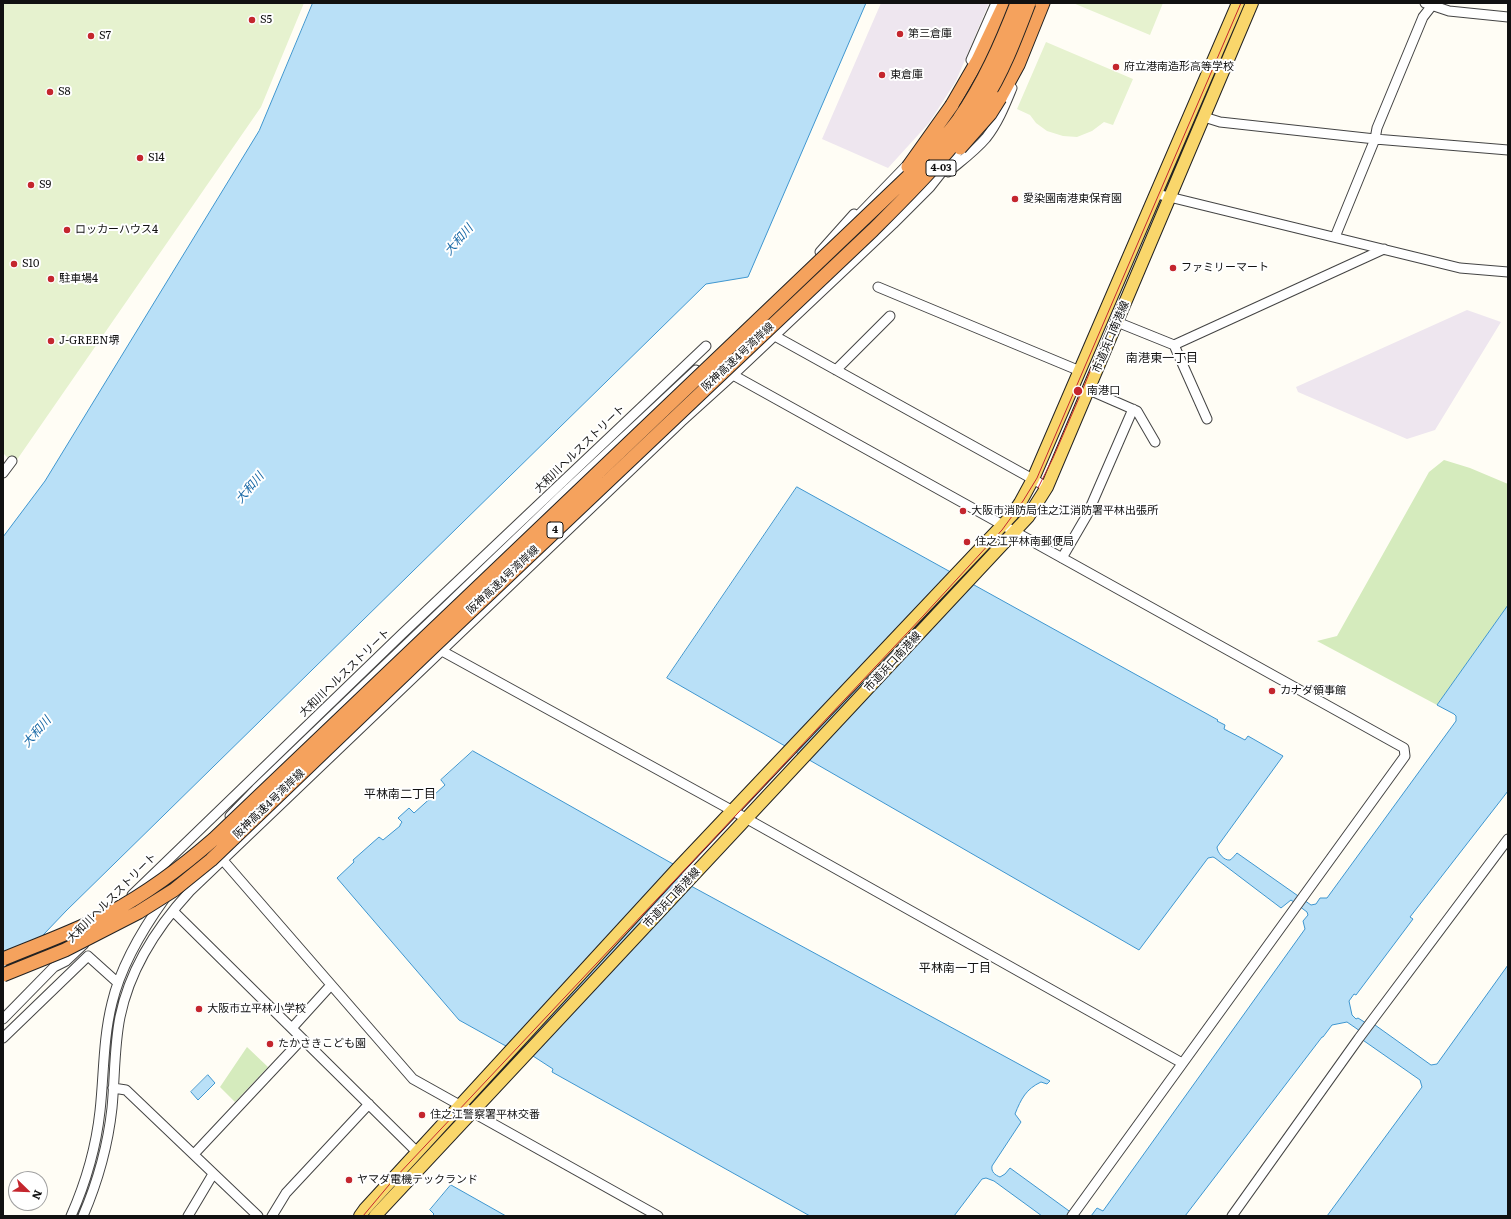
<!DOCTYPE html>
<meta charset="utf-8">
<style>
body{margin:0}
#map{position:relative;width:1511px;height:1219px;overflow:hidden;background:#fffdf5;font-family:Literata,serif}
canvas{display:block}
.frame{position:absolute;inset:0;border:4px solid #111;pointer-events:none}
.north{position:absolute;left:8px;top:1171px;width:40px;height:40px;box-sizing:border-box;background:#fff;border:1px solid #a0a0a0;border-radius:50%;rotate:113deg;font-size:11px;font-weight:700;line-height:16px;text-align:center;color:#111}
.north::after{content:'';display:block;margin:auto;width:14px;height:18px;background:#c4262e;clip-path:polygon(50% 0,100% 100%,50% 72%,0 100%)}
</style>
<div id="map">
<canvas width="1511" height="1219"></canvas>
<div class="frame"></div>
<div class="north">N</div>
</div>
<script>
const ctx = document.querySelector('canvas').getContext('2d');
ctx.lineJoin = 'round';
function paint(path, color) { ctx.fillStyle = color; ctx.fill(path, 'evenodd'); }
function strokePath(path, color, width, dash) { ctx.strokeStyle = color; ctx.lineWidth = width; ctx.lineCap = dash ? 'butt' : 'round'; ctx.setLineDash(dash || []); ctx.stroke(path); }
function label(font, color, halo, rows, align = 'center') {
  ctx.font = font + ' Literata,"Noto Sans JP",serif'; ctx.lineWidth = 4; ctx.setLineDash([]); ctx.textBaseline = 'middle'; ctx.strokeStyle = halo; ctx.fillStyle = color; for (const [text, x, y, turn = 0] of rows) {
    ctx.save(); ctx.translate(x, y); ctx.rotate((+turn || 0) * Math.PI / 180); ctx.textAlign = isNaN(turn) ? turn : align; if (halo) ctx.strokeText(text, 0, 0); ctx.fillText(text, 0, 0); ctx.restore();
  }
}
paint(new Path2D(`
 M881,3h108l-33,78 -27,42 -41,45 -66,-29z
 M1467,310l34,12 -66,108 -28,9 -109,-47 -2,-5z`), '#eee6ef');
paint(new Path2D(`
 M1444,460l26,8 38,16v121l-71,100 -120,-64 20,-5 92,-164z
 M247,1047l21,20 -33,35 -15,-15z`), '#d5ebbd');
paint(new Path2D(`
 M3,3h301l-43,104 -247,357 -11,-11z
 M1073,3h90l-13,32z
 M1046,42l87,37 -20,46 -9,-3 -12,9 -15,6 -14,-1 -16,-5 -11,-8 -6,-8 -13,-6z`), '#e6f2cf');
const water = new Path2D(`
 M313,3h553l-118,274 -42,7 -640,627 -63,66v-440l42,-56 214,-350z
 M797,487l421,233 -1,1 8,4 -1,4 21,11 3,-4 35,20 -66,91c0,5 7,14 13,13 2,-1 5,-5 7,-7l74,52 5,-1 4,-6h7l129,-177v-5l-2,-2 -17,-9 71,-100v186l-98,126 3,2 -57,76 -2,-1 -5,7 3,14 4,4 2,-1 8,5 2,-3 63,45 6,-1 71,-99v251h-181l95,-129 -2,-7 -63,-44 3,-5 -13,-9 -15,3 -9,12h-1l-137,179h-94l6,-8 6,3 202,-282 -2,-8 5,-6 -1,-3 -16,-12 -10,8 -66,-50 -2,-1 -5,1 -69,92 -472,-272z
 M473,751l200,113 18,22 359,195 -3,3 -6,-2c-15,7 -20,17 -26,32l6,8 -29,44c-1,6 3,9 8,11l5,-3 5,-6 66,48h-34l-48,-35 -8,-3 -4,1 -28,37h-144l-258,-144 1,-3 -20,-13 -29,-11 -45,-25 -122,-142 17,-16 -1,-2 26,-23 4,3 17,-14v-1l2,-3 -4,-4 11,-10 5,5 31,-28 -4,-5z
 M208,1075l7,8 -17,17 -7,-8z
 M451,1185l55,31h-74l2,-2 -4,-4z`);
paint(water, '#b9e0f7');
strokePath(water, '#3f96cf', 1);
const minor = new Path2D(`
 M1425,3l24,8 59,6
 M971,60l25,-57
 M1204,117l16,5 155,17 133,11
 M948,172c13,-11 27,-21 38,-34 12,-15 19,-33 26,-50
 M1157,194l303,74 48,4
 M852,222l58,-60
 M1335,237l40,-98 2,-11 46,-111 11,-14
 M820,252l34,-38
 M878,287l202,84
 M1117,322l57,23 210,-96
 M773,335l274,152
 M1174,345l33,74
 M836,370l54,-54
 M731,371l2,4 671,373 1,8 -333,460
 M1089,390l48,21 18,31
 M3,473l9,-12
 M1062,558l25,-43 46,-106
 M438,647l4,4 291,160 449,252
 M230,816l26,-27 304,-292 136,-127
 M208,843l205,236 245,137
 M177,883l17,-23
 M132,895l270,-261 304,-288
 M173,911l244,241
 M3,1019l51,-52 12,-6 18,-17
 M292,1028l39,-43
 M3,1038l85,-82 30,27
 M113,1088l13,2 132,126
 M194,1154l108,-115
 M71,1216c15,-34 25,-68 29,-105 4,-36 3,-72 12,-108 9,-38 30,-73 53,-105
 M83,1216c15,-35 25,-71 29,-108 3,-31 2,-61 8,-91 10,-49 37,-90 70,-126l491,-469 52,-47 160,-151 37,-37 34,-43
 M188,1216l25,-42
 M272,1216l14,-23 83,-89
 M1232,1216l127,-178 149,-199`);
const major = new Path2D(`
 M360,1216l5,-7 313,-341 334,-353 8,-12 13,-24 205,-476
 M375,1216l653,-699 19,-30 205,-484`);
const highway = new Path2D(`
 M1000,98l18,-33 25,-62
 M952,105l26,-45 27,-57`);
strokePath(minor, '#444', 11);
strokePath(major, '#222', 14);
strokePath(highway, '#222', 15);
strokePath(minor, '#fff', 9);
strokePath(major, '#f9d66b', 12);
strokePath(highway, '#f5a25d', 13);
strokePath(new Path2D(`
 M1038,488l15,-30 29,-67 21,-51
 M363,1216l31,-37 530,-564 78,-85 21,-29 14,-23 204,-475`), '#c4262e', 1);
const highwayBridge = new Path2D(`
 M960,148l30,-34 10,-16
 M908,167l44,-62
 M3,959c36,-15 73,-28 107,-46 37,-20 72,-46 104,-74l699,-667c16,-17 32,-34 46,-53 25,-36 42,-75 58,-116
 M3,975l62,-25 74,-38 35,-22 37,-30 222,-213 440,-417c40,-40 80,-79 110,-127 20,-31 33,-66 46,-100`);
strokePath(highwayBridge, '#222', 15, []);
strokePath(highwayBridge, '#f5a25d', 13);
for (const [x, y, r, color] of [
 [252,20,4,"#c4262e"],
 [900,34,4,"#c4262e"],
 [91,36,4,"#c4262e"],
 [1116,67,4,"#c4262e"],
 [882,75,4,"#c4262e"],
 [50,92,4,"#c4262e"],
 [140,158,4,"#c4262e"],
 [31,185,4,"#c4262e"],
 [1015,199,4,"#c4262e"],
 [67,230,4,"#c4262e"],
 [14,264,4,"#c4262e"],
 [1173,268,4,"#c4262e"],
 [51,279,4,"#c4262e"],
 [51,341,4,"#c4262e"],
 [1078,391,5,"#c4262e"],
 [963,511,4,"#c4262e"],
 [967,542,4,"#c4262e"],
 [1272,691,4,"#c4262e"],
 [199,1009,4,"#c4262e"],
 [270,1044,4,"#c4262e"],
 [422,1115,4,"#c4262e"],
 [349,1180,4,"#c4262e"]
]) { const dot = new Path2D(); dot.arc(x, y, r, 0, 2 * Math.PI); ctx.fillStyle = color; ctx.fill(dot); strokePath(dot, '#fff', 1.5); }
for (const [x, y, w] of [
 [941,168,30],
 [555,530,16]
]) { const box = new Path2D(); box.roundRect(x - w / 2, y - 8, w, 16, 3); ctx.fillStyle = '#fff'; ctx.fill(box); strokePath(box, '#111', 1); }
label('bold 10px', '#111', null, [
 ["4-03",941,168],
 ["4",555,530]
]);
label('11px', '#111', '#fff', [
 ["S5",260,20],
 ["第三倉庫",908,34],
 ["S7",99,36],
 ["府立港南造形高等学校",1124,67],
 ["東倉庫",890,75],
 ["S8",58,92],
 ["S14",148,158],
 ["S9",39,185],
 ["愛染園南港東保育園",1023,199],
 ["ロッカーハウス4",75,230],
 ["S10",22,264],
 ["ファミリーマート",1181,268],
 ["駐車場4",59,279],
 ["J-GREEN堺",59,341],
 ["南港口",1087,391],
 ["大阪市消防局住之江消防署平林出張所",971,511],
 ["住之江平林南郵便局",975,542],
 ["カナダ領事館",1280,691],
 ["大阪市立平林小学校",207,1009],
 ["たかさきこども園",278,1044],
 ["住之江警察署平林交番",430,1115],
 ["ヤマダ電機テックランド",357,1180]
], 'left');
label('11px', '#111', '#fff', [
 ["市道浜口南港線",1111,337,-67],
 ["阪神高速4号湾岸線",738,357,-43],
 ["大和川ヘルスストリート",580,449,-44],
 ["阪神高速4号湾岸線",503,580,-43],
 ["市道浜口南港線",893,662,-47],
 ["大和川ヘルスストリート",345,673,-44],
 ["阪神高速4号湾岸線",269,804,-44],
 ["大和川ヘルスストリート",112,898,-45],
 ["市道浜口南港線",672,898,-47]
]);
label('italic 12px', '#1768a6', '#fff', [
 ["大和川",459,240,-49],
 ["大和川",250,488,-50],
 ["大和川",37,732,-49]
]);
label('12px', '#111', '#fff', [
 ["南港東一丁目",1162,358],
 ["平林南二丁目",400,794],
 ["平林南一丁目",955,968]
]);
</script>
